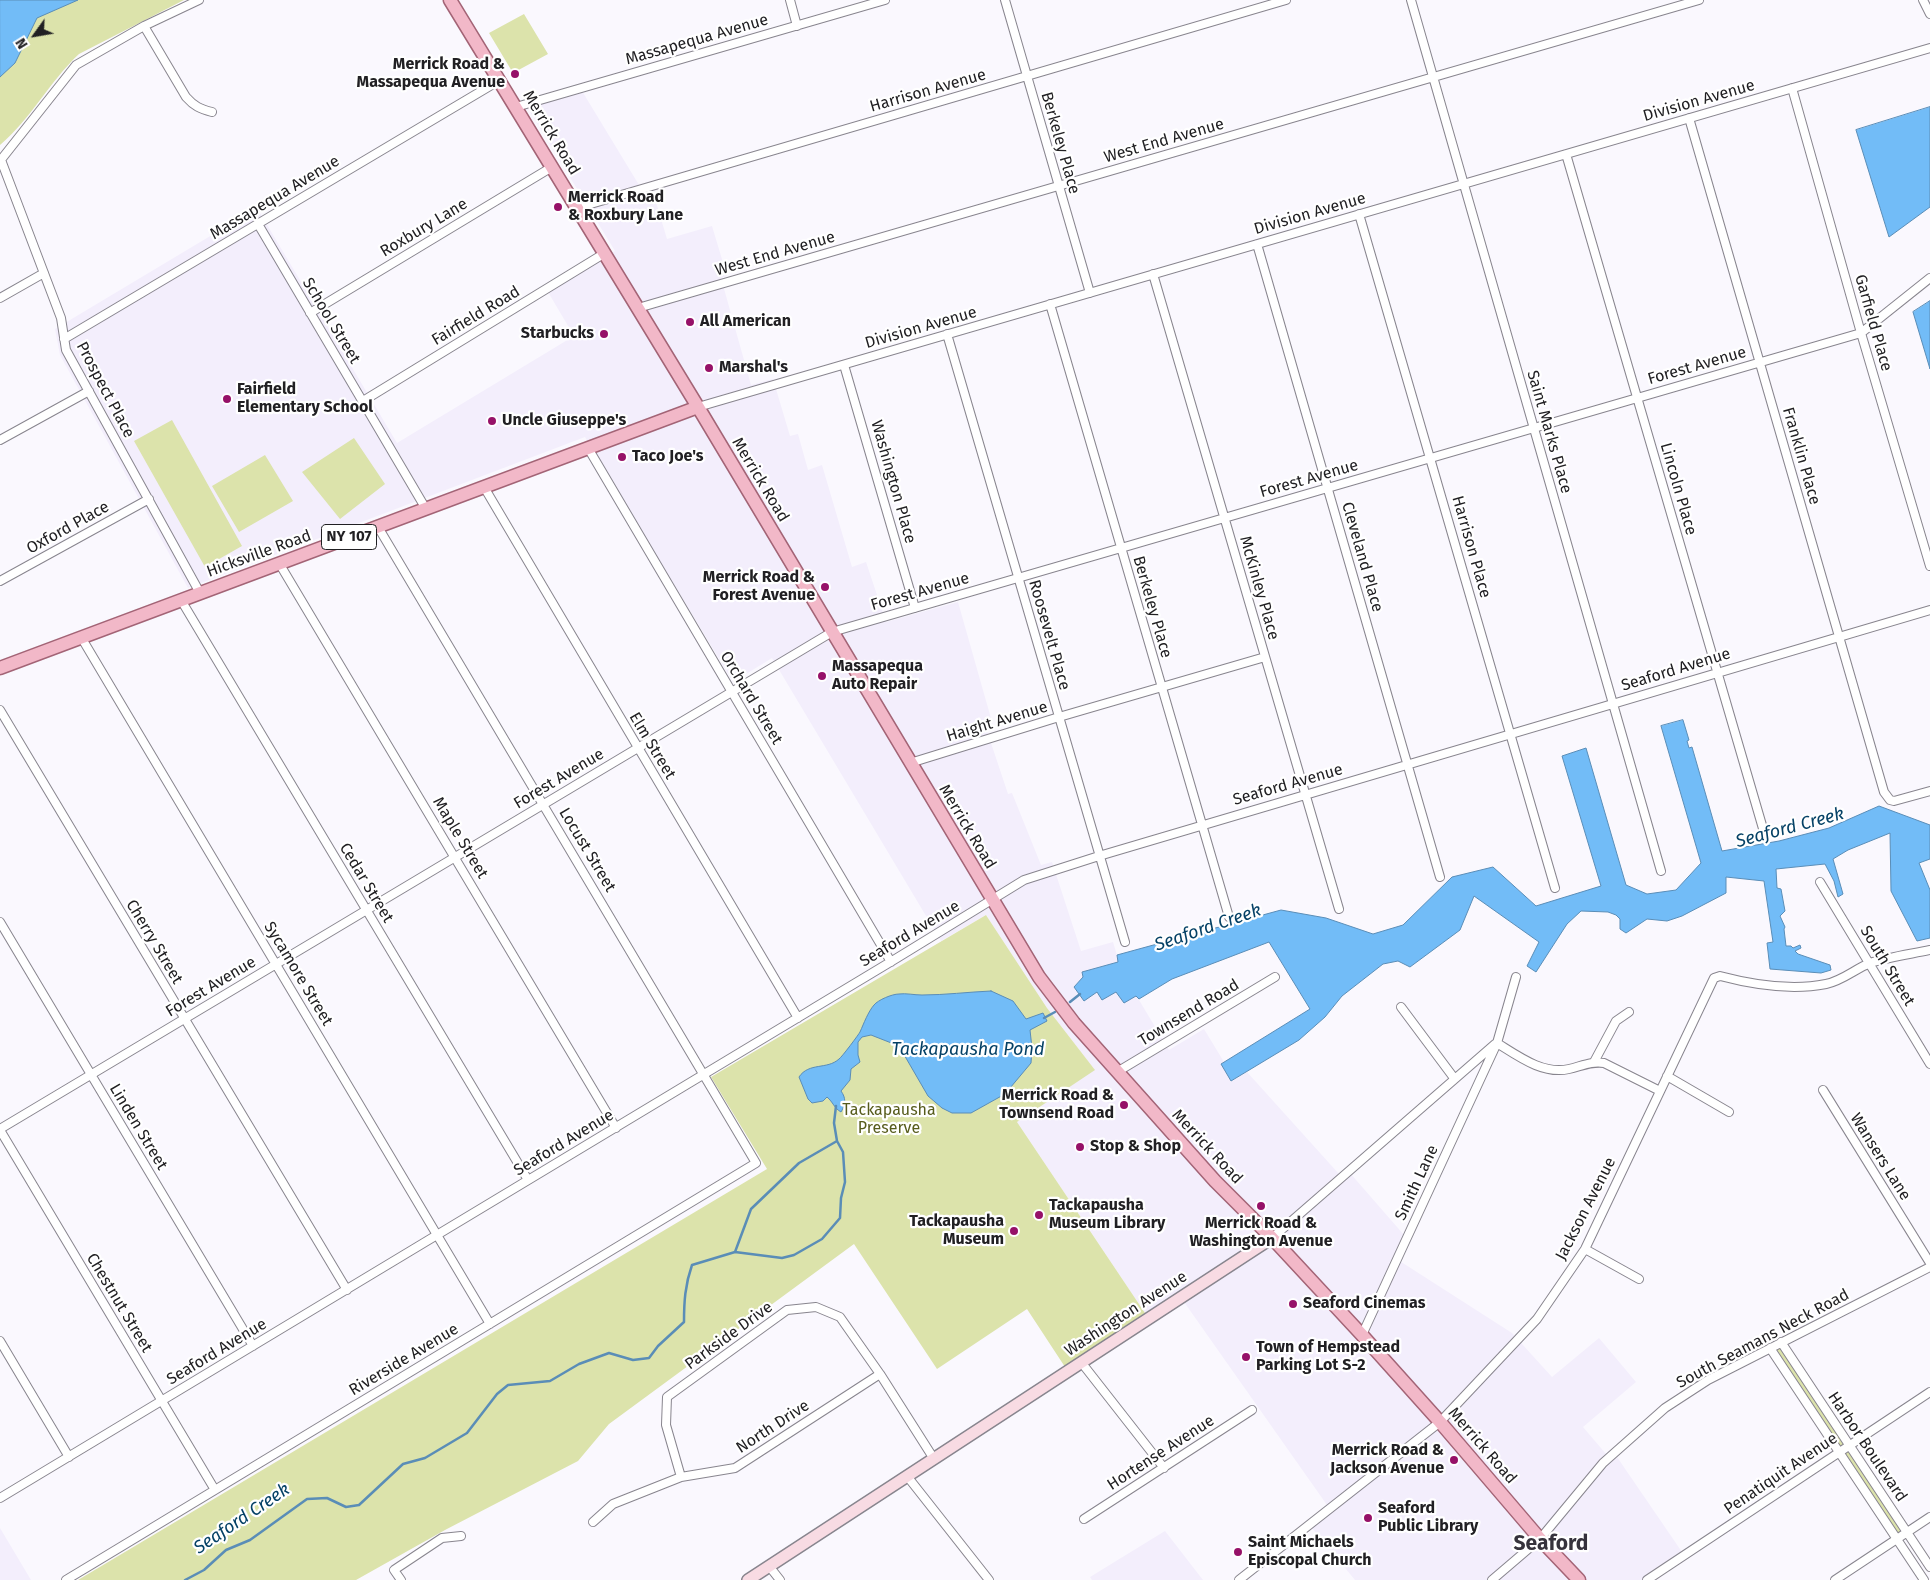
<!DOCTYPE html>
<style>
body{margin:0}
#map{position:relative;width:1930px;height:1580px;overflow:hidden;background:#faf8fe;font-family:"Fira Sans",sans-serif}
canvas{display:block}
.north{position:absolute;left:10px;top:10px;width:50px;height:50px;-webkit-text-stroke:4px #fff;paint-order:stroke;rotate:238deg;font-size:14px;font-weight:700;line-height:20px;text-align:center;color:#212023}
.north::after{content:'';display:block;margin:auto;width:18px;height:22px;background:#212023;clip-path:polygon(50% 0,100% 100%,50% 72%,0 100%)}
</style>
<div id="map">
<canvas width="1930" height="1580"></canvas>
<div class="north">N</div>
</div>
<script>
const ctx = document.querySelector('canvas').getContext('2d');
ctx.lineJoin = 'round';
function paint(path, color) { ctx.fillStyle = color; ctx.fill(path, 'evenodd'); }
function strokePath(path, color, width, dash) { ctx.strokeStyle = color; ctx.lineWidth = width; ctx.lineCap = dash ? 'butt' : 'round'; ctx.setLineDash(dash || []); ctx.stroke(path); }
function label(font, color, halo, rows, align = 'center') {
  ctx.font = font + ' "Fira Sans",sans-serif'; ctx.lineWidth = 4.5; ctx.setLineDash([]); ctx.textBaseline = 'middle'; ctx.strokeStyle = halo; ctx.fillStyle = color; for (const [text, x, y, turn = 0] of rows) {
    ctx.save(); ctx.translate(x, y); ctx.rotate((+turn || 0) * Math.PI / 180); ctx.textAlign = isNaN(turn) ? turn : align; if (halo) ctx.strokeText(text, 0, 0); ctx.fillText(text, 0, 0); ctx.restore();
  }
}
paint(new Path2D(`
 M582,91l57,94 11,-3 17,57 45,-13 15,50 -6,2 30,107 22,-6 17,57 8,-2 10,36 14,-5 30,102 14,-5 20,60 72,-20 36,127 -7,2 21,63 4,-1 29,72 11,-3 29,89 32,-9 6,20 -36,10v5l-9,9 23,6h19l20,3 33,55 35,-21 20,33 -3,2 11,17 15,-9 92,102 4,5 7,-6 54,62 -9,23 117,75 40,44 47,-39 37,44 -53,45 29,34 5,-4 65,95 -31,20 5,8h-301l-48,-58 20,-17 -150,-213 -32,21 -128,-191 77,-53 -47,-61 -61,-93 -45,26 -169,-283 -39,24 -148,-245 -397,151 -128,-233 -5,-26 202,-121 140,235 177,-107 -26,-44 67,-41 -88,-144z
 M0,1528l31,52h-31z
 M1165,1531l38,49h-111l-2,-3z`), '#f3eefc');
paint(new Path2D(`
 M0,0h184l-105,54c-30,28 -48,65 -79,91z
 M524,14l24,40 -35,19 -24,-40z
 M172,420l70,126 -37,21 -71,-126z
 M354,438l31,46 -45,35 -38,-47z
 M265,455l28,46 -54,31 -27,-46z
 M986,915l61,93 48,62 -78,52 128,191 -80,54 -38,-58 -90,60 -83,-125 -245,180 -31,37 -133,69 -89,50h-278l689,-411 -56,-92z
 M1781,1345l66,99 -8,5 -66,-100z
 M1849,1448l56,83 -8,5 -55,-83z`), '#dce3ab');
const water = new Path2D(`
 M0,0h78l-41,18 -22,45 -15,14z
 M1930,107v100l-41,30 -33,-107z
 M1930,301v68l-17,-57z
 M1683,720l6,20 -2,1 2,7 3,-1 30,104 57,-10 50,-13 50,-22 51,19v34l-11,4 11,27v48l-13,3 -26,-50 -1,-58 -42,17 -15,9 10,35 -5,3 -4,-16 -9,-17 -49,5 1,19 4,1 4,22 -5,5 5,11 -1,2 2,17h5l2,2 7,-3 1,3 -6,3 3,3 32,11 1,5 -10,3 -51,-4 -3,-26 6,-1 -9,-61 -38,-4v16l-44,23 -15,5 -20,-2 -21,14 -6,-4v-10l-4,-4 -8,-3 -27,-1 -14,13 -31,48 -9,-6 12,-24 -65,-46 -14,34 -50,37 -12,-6 -15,3 -41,32 -17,21 -26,23 -68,41 -10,-17 89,-55 -41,-67 -97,37 -33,20 -3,-3 -12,7 -8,-11 -14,8 -5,-8 -13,9 -10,-14 9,-10 -1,-5 36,-10 -1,-7 164,-45 45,8 47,16 30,-9 49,-48 41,-10 43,39 65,-20 -39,-130 24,-8 40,137 21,9 29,-4 25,-27 -40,-137z
 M991,991l22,10 13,18 17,-6 4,8 -17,9 2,18 -1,15 -26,31 -34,19h-19l-10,-5 -14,-12 -29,-50 -28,-11 -9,2 -4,5v13l2,7 -9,7 -1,11 -9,11c5,7 5,13 0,21 -7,-4 -8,-10 -14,-15l-4,4 -11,2 -4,-4 -9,-22c10,-15 28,-7 40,-18 3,-2 20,-25 21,-27 4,-9 8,-20 14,-27 4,-5 18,-11 25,-11 7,-1 15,1 23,1 23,0 46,-3 69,-4z`);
paint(water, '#72bcf7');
strokePath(water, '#5a8db7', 1);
strokePath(new Path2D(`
 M1070,1002l10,-8
 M1044,1018l11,-6
 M735,1252l16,-43 48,-46 38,-22
 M185,1580l19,-10 22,-20 24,-10 57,-41 20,-1 19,9 13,-2 44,-41 22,-6 42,-25 30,-39 11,-9 42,-4 29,-17 30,-11 24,7 16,-2 9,-12 26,-24c0,-20 1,-37 8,-57l43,-13 47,6 12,-3 28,-16 18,-21 1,-20 4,-16 -2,-30 -6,-11 -3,-18 2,-17`), '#5a8db7', 2.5);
const street = new Path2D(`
 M790,0l7,26
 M1005,0l85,293
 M1411,0l250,871
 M1923,0l7,14
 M144,26l42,71c8,9 14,12 26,15
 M1792,88l69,245 69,233
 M516,107l369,-107
 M1689,118l195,674 6,8 4,1 36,-10
 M1566,154l198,678
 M1,160l60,158 5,32 134,243
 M0,161l76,-96 68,-39 55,-26
 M577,208l709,-208
 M1359,214l196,674
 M258,224l168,285
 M1257,244l183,633
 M1153,274l186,635
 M0,298l44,-25
 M1050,304l179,613
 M638,308l1061,-308
 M310,313l242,-146
 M947,334l178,608
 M64,339l436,-259
 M844,365l71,243
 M363,401l242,-148
 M698,407l1232,-359
 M0,440l89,-49
 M588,448l303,514
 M484,487l314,531
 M279,563l337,565
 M0,581l149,-82
 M181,600l347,580
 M81,637l409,687
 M0,710l347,580
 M910,763l149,-46 206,-60
 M1820,882l110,182
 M0,922l253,424
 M1401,1007l53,71
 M1497,1043c21,13 46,32 72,26 13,-3 22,-8 35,-6l56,28
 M1594,1062l22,-41 13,-9
 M1117,1072l158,-95
 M1667,1076l62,36
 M1823,1090l107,173
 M0,1129l832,-497 1029,-299 69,-55
 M0,1130l215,360
 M1272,1238l223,-194
 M1585,1249l54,30
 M1362,1335l135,-292 19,-66
 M0,1341l69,116
 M1781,1342l149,225
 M1770,1348l154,232
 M1081,1362l83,106
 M907,1476l82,104
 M681,1477l-15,-52 1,-28 120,-87 29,-3 24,10 40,57 54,85
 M0,1498l897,-540 127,-78 75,-24 831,-246
 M1084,1519l168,-109
 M593,1522l20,-18 68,-27 54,-9 145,-94
 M769,1566l11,14
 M66,1580l690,-417 -378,-636
 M401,1580l-7,-10 48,-32 19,-2
 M1239,1580l201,-158 97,-103 48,-70 129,-271 6,-2c34,9 71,15 106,8 16,-3 29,-15 44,-21 19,-6 41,-9 60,-13
 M1492,1580l48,-41 63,-76 62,-55 43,-28 222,-113
 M1647,1580l283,-188
 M1835,1580l95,-63`);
const secondary = new Path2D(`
 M748,1580l524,-342`);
const primary = new Path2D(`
 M450,0l248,407 341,570 35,46 141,158 57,57 90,97 78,87 100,117 39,41
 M0,668l698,-261`);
strokePath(street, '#88858e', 10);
strokePath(secondary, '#88858e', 14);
strokePath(primary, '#a36476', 15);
strokePath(street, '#fff', 8);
strokePath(secondary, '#f8dbe3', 11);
strokePath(primary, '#f2b8c8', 12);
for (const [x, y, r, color] of [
 [515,74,5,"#961168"],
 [558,207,5,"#961168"],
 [690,322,5,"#961168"],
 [604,334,5,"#961168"],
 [709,368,5,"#961168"],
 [227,399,5,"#961168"],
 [492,421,5,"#961168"],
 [622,457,5,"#961168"],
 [825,587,5,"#961168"],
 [822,676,5,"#961168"],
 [1124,1105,5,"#961168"],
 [1080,1147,5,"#961168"],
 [1261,1206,5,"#961168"],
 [1039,1215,5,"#961168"],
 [1014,1231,5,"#961168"],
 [1293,1304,5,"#961168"],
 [1246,1357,5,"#961168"],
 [1454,1460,5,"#961168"],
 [1368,1518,5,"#961168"],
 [1238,1552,5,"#961168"]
]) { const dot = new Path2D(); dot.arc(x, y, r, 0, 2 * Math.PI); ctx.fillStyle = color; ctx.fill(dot); strokePath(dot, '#fff', 2); }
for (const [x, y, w] of [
 [349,537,55]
]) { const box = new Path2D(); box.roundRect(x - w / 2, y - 12.5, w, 25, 4); ctx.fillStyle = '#fff'; ctx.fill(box); strokePath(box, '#212023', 1); }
label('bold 15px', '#212023', null, [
 ["NY 107",349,537]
]);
label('16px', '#212023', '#fff', [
 ["Massapequa Avenue",697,40,-16],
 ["Harrison Avenue",928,91,-16],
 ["Division Avenue",1699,101,-16],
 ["Merrick Road",551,133,59],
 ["West End Avenue",1164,141,-16],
 ["Berkeley Place",1060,143,74],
 ["Massapequa Avenue",275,198,-31],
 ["Division Avenue",1310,214,-16],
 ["Roxbury Lane",424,228,-31],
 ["West End Avenue",775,254,-16],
 ["Fairfield Road",476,316,-31],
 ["School Street",331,321,59],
 ["Garfield Place",1873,323,74],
 ["Division Avenue",921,328,-16],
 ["Forest Avenue",1697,366,-16],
 ["Prospect Place",105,390,62],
 ["Saint Marks Place",1549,432,74],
 ["Franklin Place",1801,456,74],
 ["Forest Avenue",1309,479,-16],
 ["Merrick Road",760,480,59],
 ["Washington Place",893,482,74],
 ["Lincoln Place",1678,489,74],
 ["Oxford Place",68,528,-29],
 ["Harrison Place",1471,547,74],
 ["Hicksville Road",259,554,-20],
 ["Cleveland Place",1362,557,74],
 ["McKinley Place",1259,588,74],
 ["Forest Avenue",920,592,-16],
 ["Berkeley Place",1152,607,74],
 ["Roosevelt Place",1049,635,74],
 ["Seaford Avenue",1676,670,-17],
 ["Orchard Street",751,698,59],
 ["Haight Avenue",997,722,-17],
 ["Elm Street",652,746,59],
 ["Forest Avenue",559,779,-31],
 ["Seaford Avenue",1288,785,-16],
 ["Merrick Road",967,827,59],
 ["Maple Street",460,838,59],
 ["Locust Street",587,850,59],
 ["Cedar Street",366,883,59],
 ["Seaford Avenue",910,934,-31],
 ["Cherry Street",154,942,59],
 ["South Street",1887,966,59],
 ["Sycamore Street",298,974,59],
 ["Forest Avenue",211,987,-31],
 ["Townsend Road",1189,1013,-31],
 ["Linden Street",138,1127,59],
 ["Seaford Avenue",564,1143,-31],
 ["Merrick Road",1207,1147,47],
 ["Wansers Lane",1880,1157,58],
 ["Smith Lane",1417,1183,-65],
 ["Jackson Avenue",1586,1209,-63],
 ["Chestnut Street",119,1303,59],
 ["Washington Avenue",1126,1314,-33],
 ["Parkside Drive",729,1336,-36],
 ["South Seamans Neck Road",1763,1339,-28],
 ["Seaford Avenue",217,1352,-31],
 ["Riverside Avenue",404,1360,-31],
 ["North Drive",773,1427,-33],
 ["Merrick Road",1482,1446,49],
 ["Harbor Boulevard",1867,1447,56],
 ["Hortense Avenue",1161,1453,-33],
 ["Penatiquit Avenue",1781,1474,-34]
]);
label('bold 16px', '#212023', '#fff', [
 ["Merrick Road &",505,65,"right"],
 ["Massapequa Avenue",505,83,"right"],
 ["Merrick Road",568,198],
 ["& Roxbury Lane",568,216],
 ["All American",700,322],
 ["Starbucks",594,334,"right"],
 ["Marshal's",719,368],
 ["Fairfield",237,390],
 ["Elementary School",237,408],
 ["Uncle Giuseppe's",502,421],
 ["Taco Joe's",632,457],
 ["Merrick Road &",815,578,"right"],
 ["Forest Avenue",815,596,"right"],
 ["Massapequa",832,667],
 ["Auto Repair",832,685],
 ["Merrick Road &",1114,1096,"right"],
 ["Townsend Road",1114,1114,"right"],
 ["Stop & Shop",1090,1147],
 ["Tackapausha",1049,1206],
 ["Museum Library",1049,1224],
 ["Tackapausha",1004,1222,"right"],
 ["Museum",1004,1240,"right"],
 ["Merrick Road &",1261,1224,"center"],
 ["Washington Avenue",1261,1242,"center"],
 ["Seaford Cinemas",1303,1304],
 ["Town of Hempstead",1256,1348],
 ["Parking Lot S-2",1256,1366],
 ["Merrick Road &",1444,1451,"right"],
 ["Jackson Avenue",1444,1469,"right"],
 ["Seaford",1378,1509],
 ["Public Library",1378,1527],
 ["Saint Michaels",1248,1543],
 ["Episcopal Church",1248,1561]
], 'left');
label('16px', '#565b1b', '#fff', [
 ["Tackapausha",889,1111],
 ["Preserve",889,1129]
]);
label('italic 18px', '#054166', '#fff', [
 ["Seaford Creek",1790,828,-15],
 ["Seaford Creek",1208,928,-19],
 ["Tackapausha Pond",968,1050],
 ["Seaford Creek",242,1519,-34]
]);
label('bold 21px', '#36333c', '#fff', [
 ["Seaford",1551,1544]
]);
</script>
